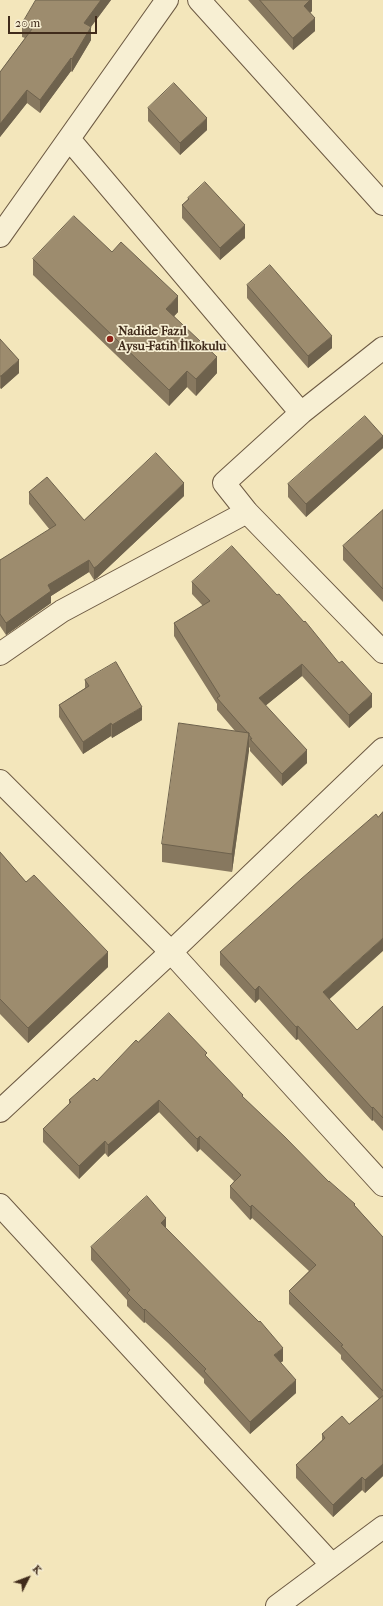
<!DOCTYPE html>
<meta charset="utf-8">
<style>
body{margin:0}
#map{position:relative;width:383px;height:1606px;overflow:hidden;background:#f3e6bb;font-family:"IM FELL French Canon",serif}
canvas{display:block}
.north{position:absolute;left:8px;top:1558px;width:40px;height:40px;-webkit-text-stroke:3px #f7efd3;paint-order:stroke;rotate:48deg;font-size:11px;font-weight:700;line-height:16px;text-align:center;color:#402b1b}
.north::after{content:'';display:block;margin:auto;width:14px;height:18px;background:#402b1b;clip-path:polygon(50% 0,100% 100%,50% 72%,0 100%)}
.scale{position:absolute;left:8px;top:16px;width:89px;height:18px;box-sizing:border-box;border:2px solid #402b1b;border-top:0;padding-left:5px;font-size:12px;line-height:14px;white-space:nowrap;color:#402b1b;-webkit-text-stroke:3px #f7efd3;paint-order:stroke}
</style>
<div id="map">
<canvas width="383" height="1606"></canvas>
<div class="north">K</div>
<div class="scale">20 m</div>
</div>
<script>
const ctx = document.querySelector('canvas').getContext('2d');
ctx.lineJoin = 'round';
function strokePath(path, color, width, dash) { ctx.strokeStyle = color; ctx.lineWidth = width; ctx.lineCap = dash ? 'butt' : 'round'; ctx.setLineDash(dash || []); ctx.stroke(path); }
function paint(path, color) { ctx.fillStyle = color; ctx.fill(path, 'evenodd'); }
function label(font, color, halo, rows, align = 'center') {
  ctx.font = font + ' "IM FELL French Canon",serif'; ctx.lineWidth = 3.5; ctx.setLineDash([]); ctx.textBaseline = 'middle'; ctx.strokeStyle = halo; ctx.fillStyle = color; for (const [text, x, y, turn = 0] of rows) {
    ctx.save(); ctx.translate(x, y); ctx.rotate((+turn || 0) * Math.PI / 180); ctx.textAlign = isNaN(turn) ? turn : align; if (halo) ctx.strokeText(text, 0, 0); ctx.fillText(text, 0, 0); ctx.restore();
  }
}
const minor = new Path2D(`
 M199,0l184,204
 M69,139l232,274
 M0,236l167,-236
 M383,348l-82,65 -77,70 23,29 136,140
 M0,654l62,-43 185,-99
 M0,781l171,171 212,233
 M0,1111l171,-159 212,-203
 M0,1205l332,360
 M277,1606l106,-79`);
strokePath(minor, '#6d5a43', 24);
strokePath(minor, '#f7efd3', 22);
paint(new Path2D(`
 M36,0h75l-20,27v13l-19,32 -1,-1 -31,42 -13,-10 -27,34v-65l25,-34 -3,-1v-13z
 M248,0h64v11l-2,2 5,18 -22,19z
 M148,108l59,22 -27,25 -32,-34z
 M188,198l57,40 -25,22 -38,-42v-13l6,-6z
 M112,252l66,60 -4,4 43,57 -21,23 -9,-9 -18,19 -136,-131v-16z
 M247,285l85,63 -24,20 -61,-70z
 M0,339l19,34 -18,16 -1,-1z
 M383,436v12l-77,69 -18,-20v-13z
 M29,492l55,28 100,-24 -87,82 -3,2 -5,-8 -38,24v7l-45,32 -6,-9v-66l50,-30 -21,-26z
 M383,510v92l-40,-42v-14z
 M192,582l180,125 -23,21 -47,-52 -37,30 42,57 -25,23 -32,-35v-3l-1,-1 -17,125 -70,-10v-18l73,-113 -18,-21v-6l-43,-68v-13l29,-17 -11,-12z
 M85,680l57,40 -30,18 -1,-2 -28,18 -24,-37v-12l26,-17z
 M0,852l26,30 82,85 -80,76 -28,-29z
 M220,952l109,47 28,31 26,-24v125l-10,-11 -1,1 -74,-82 -2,1 -37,-41 -4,4 -35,-38z
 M138,1042l69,15 36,40 86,85 26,24 28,31v239l-18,17 -3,-3 -29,27 -37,-39v-13l26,-25v-6l27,-10 30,-25 -38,-40v-4l-52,-51v-13l20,-20 -57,-53 -2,2 -20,-22v-12l4,-5 -34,-32 -3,3 -38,-40 -51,45 -3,-4 -26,26 -36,-37v-13l26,-25v-4l28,-19z
 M166,1228l117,133 -3,2 16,30 -46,41 -46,-51v-4l-36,-36 -23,-21 -1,1 -17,-17v-6l-36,-40v-13z`), '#87785f');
paint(new Path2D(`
 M101,0h10l-27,36v-13z
 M310,0h2v11l-8,7v-12z
 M315,18v13l-22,19v-12z
 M91,27v13l-19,32v-13z
 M71,58v13l-31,42v-13z
 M27,90v13l-27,34v-13z
 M207,118v12l-27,25v-12z
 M245,225v13l-25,22v-12z
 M178,296v16l-12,13v-16z
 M332,336v12l-24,20v-12z
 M217,357v16l-21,23v-17z
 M19,360v13l-18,16v-13z
 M187,371v16l-18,19v-16z
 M383,436v12l-77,69v-13z
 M184,483v13l-87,82 -3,2v-12z
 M89,560v12l-38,24v7l-45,32v-12l42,-38z
 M302,664v12l-43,35v-13z
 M372,694v13l-23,21v-13z
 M142,707v13l-30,18v-13z
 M111,723v13l-28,18v-12z
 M249,733v18l-17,121v-18z
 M307,750v13l-25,23v-12z
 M383,938v13l-60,54v-13z
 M108,952v15l-80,76v-15z
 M259,986v13l-4,4v-13z
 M298,1026v13l-2,1v-13z
 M159,1100v12l-51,45v-12z
 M373,1107v13l-1,1v-13z
 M200,1136v13l-3,3v-13z
 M105,1141v12l-26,26v-13z
 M252,1205v13l-2,2v-13z
 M166,1218v13l-5,-8z
 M145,1309v13l-1,1v-13z
 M283,1348v13l-9,7v-13z
 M296,1380v13l-46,41v-12z
 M383,1464v12l-18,17v-13z
 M362,1477v13l-29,27v-12z`), '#6e624d');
const building = new Path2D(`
 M36,0h65l-17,23 7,4 -19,32 -1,-1 -31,42 -13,-10 -27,34v-52l32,-43 -10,-5z
 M260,0h50l-6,6 11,12 -22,20z
 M174,83l33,35 -27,25 -32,-35z
 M205,182l40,43 -25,23 -38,-43 7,-6 -1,-1z
 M74,216l38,36 9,-10 57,54 -12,13 51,48 -21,22 -9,-8 -18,19 -136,-131z
 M270,265l62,71 -24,20 -61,-71z
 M0,339l19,21 -18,16h-1z
 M365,416l18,20 -77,68 -18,-20z
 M156,453l28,30 -87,83 -3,2 -5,-8 -41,25 3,6 -45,32 -6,-9v-54l56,-35 -27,-33 18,-15 37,43z
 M383,510v79l-40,-43z
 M232,546l45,49 2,-1 25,28 1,-1 34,42 3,-2 30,33 -23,21 -47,-51 -43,34 48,52 -25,24 -32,-35h2l-3,-4v-2l-2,-1 -30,-34 3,-2 -46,-73 36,-22 -18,-19z
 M116,662l26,45 -30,18 -1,-2 -28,19 -24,-37 30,-19 -4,-6z
 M179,723l70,10 -17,121 -70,-10z
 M383,812v126l-60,54 34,38 26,-24v112l-10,-11 -1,1 -74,-82 -2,1 -37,-41 -4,4 -35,-38 81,-73 75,-65 2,3z
 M0,852l26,30 8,-7 74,77 -80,76 -28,-29z
 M169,1013l38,40 -2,2 38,40 -1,1 43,41 44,45v-1l26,23 -1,1 29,32v154l-42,-45 2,-1 -54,-54 27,-26 -64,-60 -2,2 -20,-21 11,-11 -41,-39 -3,3 -38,-39 -51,45 -3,-4 -26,25 -36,-37 28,-27 -2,-2 25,-22 3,3 39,-41 2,2z
 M147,1196l19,22 -5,5 98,99 1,-1 23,27 -9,7 22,25 -46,42 -46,-51 2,-2 -38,-38 -23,-22 -1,1 -17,-17 3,-3 -39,-43z
 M383,1396v68l-18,16 -3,-3 -29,28 -37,-40 29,-27 -3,-4 20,-18 7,8z`);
paint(building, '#9d8c6e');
strokePath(building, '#6e624d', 1);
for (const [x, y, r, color] of [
 [110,339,4,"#8f2418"]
]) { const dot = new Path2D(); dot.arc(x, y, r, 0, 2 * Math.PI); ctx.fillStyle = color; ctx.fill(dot); strokePath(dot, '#f7efd3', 1.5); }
label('bold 13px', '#402b1b', '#f7efd3', [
 ["Nadide Fazıl",118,332],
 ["Aysu-Fatih İlkokulu",118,347]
], 'left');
</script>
